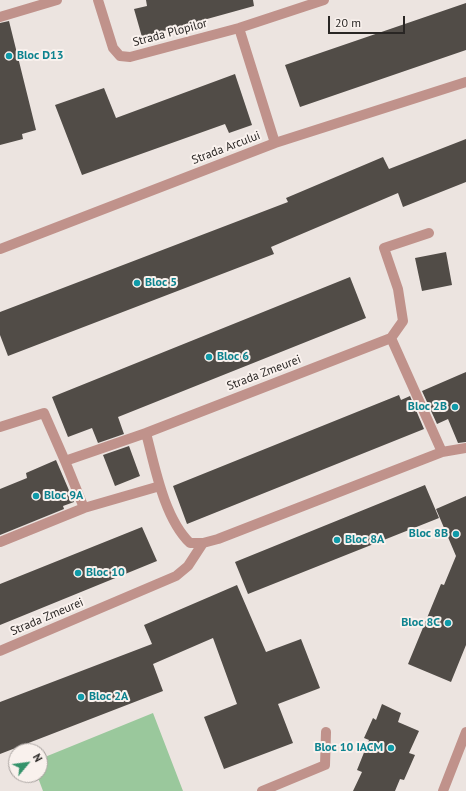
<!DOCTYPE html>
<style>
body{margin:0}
#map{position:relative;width:466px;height:791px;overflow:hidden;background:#ece4e0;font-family:"PT Sans",sans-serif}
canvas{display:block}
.north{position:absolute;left:8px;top:743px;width:40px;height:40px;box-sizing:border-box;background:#f9f1ed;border:1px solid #a6a09d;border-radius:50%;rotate:61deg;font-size:11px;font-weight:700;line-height:16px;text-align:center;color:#292624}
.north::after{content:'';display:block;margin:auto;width:14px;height:18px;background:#34926a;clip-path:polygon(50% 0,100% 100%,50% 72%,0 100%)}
.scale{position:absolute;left:328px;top:16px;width:77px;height:18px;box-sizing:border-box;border:2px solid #292624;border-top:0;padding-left:5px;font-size:12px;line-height:14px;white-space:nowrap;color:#292624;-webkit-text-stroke:3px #f9f1ed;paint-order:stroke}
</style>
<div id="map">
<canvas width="466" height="791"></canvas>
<div class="north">N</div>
<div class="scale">20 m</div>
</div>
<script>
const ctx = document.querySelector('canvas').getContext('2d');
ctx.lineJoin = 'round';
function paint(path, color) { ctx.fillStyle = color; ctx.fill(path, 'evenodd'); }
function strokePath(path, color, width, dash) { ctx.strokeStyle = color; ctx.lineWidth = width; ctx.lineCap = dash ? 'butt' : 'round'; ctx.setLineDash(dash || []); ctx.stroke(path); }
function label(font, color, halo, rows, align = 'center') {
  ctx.font = font + ' "PT Sans",sans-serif'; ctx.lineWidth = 4; ctx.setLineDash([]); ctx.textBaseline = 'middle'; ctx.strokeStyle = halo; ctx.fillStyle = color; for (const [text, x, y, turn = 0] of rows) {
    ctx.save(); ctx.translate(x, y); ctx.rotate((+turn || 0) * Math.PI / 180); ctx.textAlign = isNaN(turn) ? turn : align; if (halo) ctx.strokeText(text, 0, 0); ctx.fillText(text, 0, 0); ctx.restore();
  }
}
paint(new Path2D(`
 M153,713l30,78h-140l-6,-16h3v-16z`), '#9ac89c');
paint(new Path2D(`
 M146,0h107l1,6 -112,31 -8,-28 13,-3z
 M466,3v47l-166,57 -15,-42z
 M9,21l27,109 -14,4 1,5 -23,6v-122z
 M235,74l17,51 -23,8 -4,-9 -143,51 -27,-70 49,-17 12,30z
 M466,139v43l-63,25 -5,-14 -127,54 3,7 -266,102 -8,-21v-23l288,-110 -2,-4 97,-41 6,12z
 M446,252l6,33 -30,6 -7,-33z
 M350,277l16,41 -248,99 6,17 -26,9 -6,-15 -24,9 -16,-40z
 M466,372v70l-8,1 -10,-24 -11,5 -15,-33z
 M399,395l2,5 9,-4 14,33 -237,95 -14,-38z
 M129,446l11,30 -25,10 -12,-31z
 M56,460l18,42 -11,4 1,3 -64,26v-46l27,-11 -1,-5z
 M425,485l14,33 -191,76 -13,-32z
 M466,496v149l-15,37 -43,-18 33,-80 3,1 12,-29 -20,-47z
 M142,527l15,34 -157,64v-41z
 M237,585l29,67 35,-13 19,49 -42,16 15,39 -69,26 -20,-52 33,-13 -24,-66 -60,26 10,27 -163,63v-52l152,-58 -8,-19z
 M382,704l19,9 -3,9 21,9 -10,22 6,2 -11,25 -4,-1 -5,12h-42l9,-19 -5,-2 12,-30 -5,-2 9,-20 3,2z`), '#514c47');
strokePath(new Path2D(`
 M98,0l15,48 7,8 10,1 109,-29 85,-28
 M0,17l57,-17
 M239,28l36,115
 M0,249l275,-106 191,-61
 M391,338l51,114
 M0,427l44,-14 21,48
 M146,433c9,34 18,85 44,110h13l15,-4 224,-87 24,-4
 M84,508l-19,-47 81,-28 245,-95 12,-17 -5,-32 -14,-41 45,-15
 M0,542l84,-34 76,-22
 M0,651l176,-75 12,-10 15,-23
 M262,791l63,-26 1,-33
 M443,791l23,-59`), '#c0928b', 10);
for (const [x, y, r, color] of [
 [9,56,4,"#0f9aa8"],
 [137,283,4,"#0f9aa8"],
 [209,357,4,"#0f9aa8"],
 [455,407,4,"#0f9aa8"],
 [36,496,4,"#0f9aa8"],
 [456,534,4,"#0f9aa8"],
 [337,540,4,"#0f9aa8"],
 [78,573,4,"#0f9aa8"],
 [448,623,4,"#0f9aa8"],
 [81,697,4,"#0f9aa8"],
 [391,748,4,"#0f9aa8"]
]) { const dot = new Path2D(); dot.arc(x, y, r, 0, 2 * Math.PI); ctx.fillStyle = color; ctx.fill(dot); strokePath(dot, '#f9f1ed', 1.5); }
label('12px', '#292624', '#f9f1ed', [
 ["Strada Plopilor",170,33,-15],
 ["Strada Arcului",226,148,-21],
 ["Strada Zmeurei",264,373,-21],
 ["Strada Zmeurei",47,617,-23]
]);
label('bold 12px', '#0d838f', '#f9f1ed', [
 ["Bloc D13",17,56],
 ["Bloc 5",145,283],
 ["Bloc 6",217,357],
 ["Bloc 2B",447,407,"right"],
 ["Bloc 9A",44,496],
 ["Bloc 8B",448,534,"right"],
 ["Bloc 8A",345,540],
 ["Bloc 10",86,573],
 ["Bloc 8C",440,623,"right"],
 ["Bloc 2A",89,697],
 ["Bloc 10 IACM",383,748,"right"]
], 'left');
</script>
